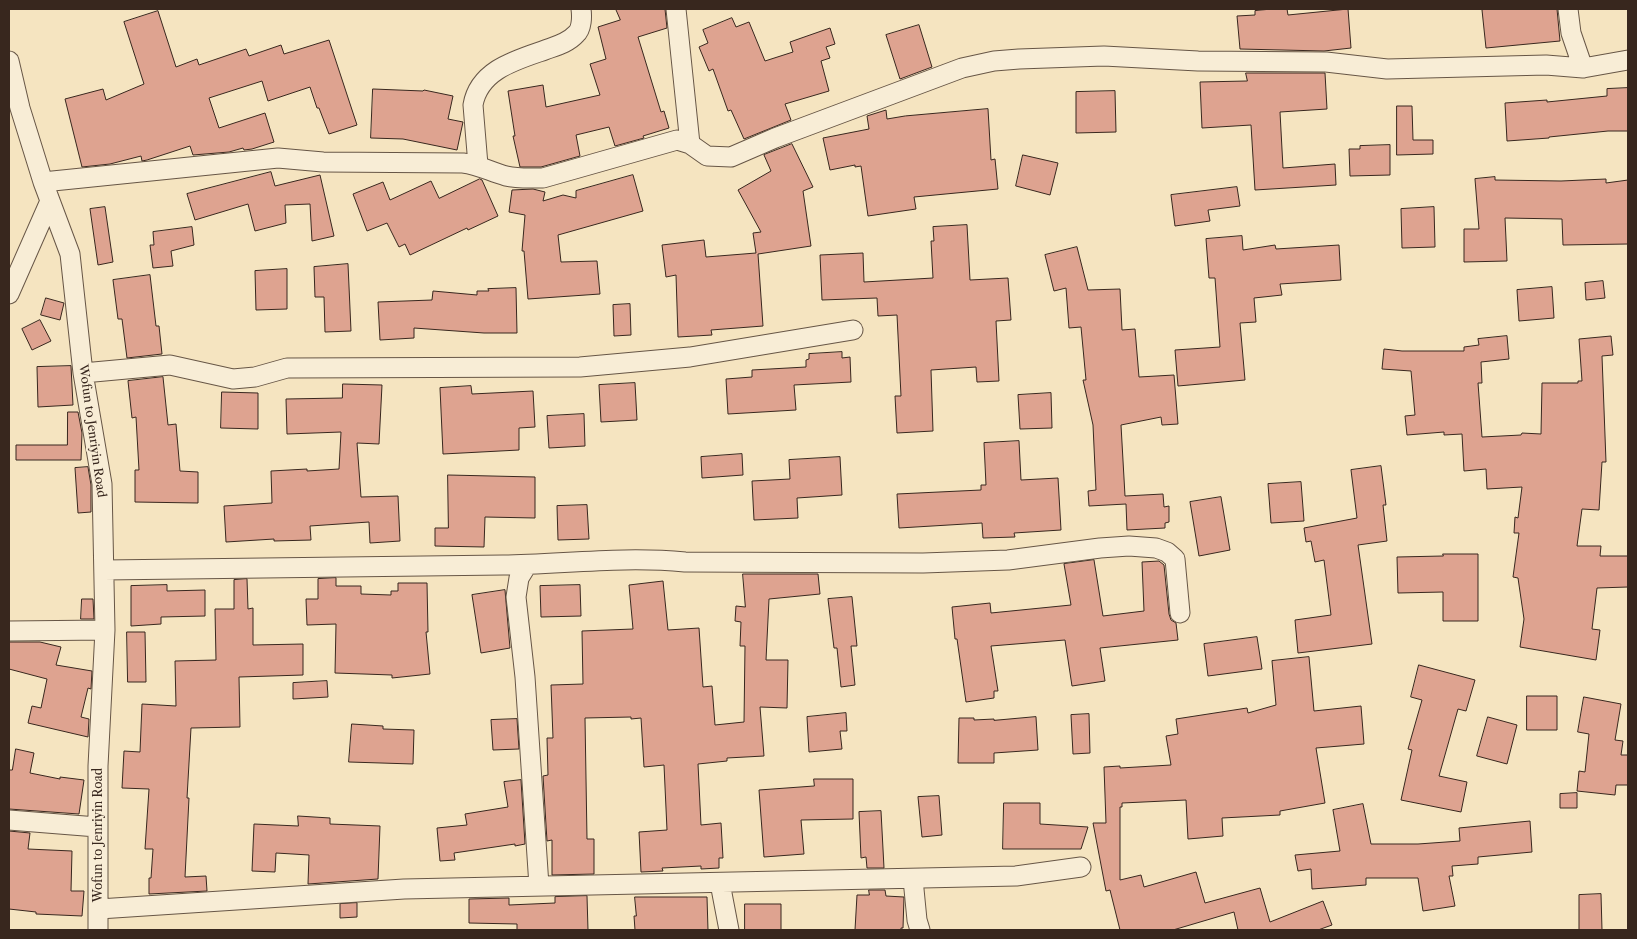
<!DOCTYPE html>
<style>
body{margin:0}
#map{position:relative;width:1637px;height:939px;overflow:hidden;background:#f5e4c0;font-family:"Libre Caslon Text",serif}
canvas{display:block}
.frame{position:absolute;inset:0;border:10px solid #38271e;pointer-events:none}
</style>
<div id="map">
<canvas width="1637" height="939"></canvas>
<div class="frame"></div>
</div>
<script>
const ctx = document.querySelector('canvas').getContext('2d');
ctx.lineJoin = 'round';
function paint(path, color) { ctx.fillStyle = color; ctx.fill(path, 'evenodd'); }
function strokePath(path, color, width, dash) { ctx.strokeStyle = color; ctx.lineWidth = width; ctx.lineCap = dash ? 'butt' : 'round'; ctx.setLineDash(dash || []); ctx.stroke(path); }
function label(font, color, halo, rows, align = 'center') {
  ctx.font = font + ' "Libre Caslon Text",serif'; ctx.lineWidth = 4; ctx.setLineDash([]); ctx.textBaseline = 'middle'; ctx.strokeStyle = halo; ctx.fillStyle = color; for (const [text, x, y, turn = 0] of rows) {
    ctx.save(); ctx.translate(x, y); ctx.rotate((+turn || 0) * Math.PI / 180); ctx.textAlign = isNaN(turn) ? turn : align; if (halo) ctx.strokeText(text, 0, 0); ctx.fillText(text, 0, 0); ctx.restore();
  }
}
const building = new Path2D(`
 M616,9h49l2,19 -29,9 23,75 3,-1 5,17 -26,8 1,2 -29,8 -6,-19 -33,8 4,21 -39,11h-21l-7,-31h2l-7,-45 35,-6 3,22 54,-12 -10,-31 16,-5 -8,-32 22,-7z
 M1272,9h15l1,6 60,-6 3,39 -27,3 -84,-2 -3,-33 18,-1v-4z
 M1493,9h64l3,32 -74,7 -4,-38z
 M158,11l18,56 21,-8 2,6 47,-16 3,7 32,-11 3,9 45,-14 28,85 -28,9 -10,-26h-2l-7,-21 -42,14 -6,-20 -53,17 10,30 46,-15 9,29 -22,7 -8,1 -1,-2 -14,4 -36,3 -3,-9 -43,14 -5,1 -1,-5 -31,8 -28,3 -17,-68 38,-10 3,11 38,-16 -20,-62z
 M732,18l4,9 13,-5 16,39 28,-9 -3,-10 40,-14 5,16 -9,3 4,11 -9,3 8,30 -44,13 6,16 -47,19 -13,-29 -3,1 -15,-42 -4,2 -10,-24 9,-4 -5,-13z
 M919,25l13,42 -32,12 -14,-44z
 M1246,73h79l2,36 -47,3 3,56 52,-4 1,21 -81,5 -4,-65 -49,3 -2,-46 47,-1z
 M1628,88v43h-20l-59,6v1l-42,3 -2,-38 42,-3v2l60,-6v-7z
 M373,89l50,2 1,-1 29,6 -5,23 15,3 -6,28 -54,-11 -32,-1z
 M1115,91l1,41 -40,1v-41z
 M1397,106h15l1,34h20v14l-36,1z
 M988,109l3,51 4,-1 3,30 -84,8 2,12 -48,7 -7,-50 -6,1v-2l-25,5 -7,-32 46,-9 -2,-13 19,-6 1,9 18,-3z
 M792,144l21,43 -10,4 8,55 -53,8 5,72 -52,4 1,5 -34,2 -2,-62 -10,2 -4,-32 42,-5 2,17 50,-4 -3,-20 8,-1 -23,-42 33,-19 -7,-16z
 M1390,145v30l-40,1 -1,-27h11v-3z
 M1023,155l35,8 -8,32 -34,-9z
 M271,172l4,14 45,-11 14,61 -22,5 -2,-37 -25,1 1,18 -31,8 -7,-27 -53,16 -8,-26z
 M633,175l10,36 -85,24 3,27 36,-1 3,33 -72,5 -4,-48h-2l3,-36 -16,-3 3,-22 21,-1 12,3 -2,9 20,-6 13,3v-7z
 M1495,177v3l66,1 45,-2v4l22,-3v64l-65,1 -1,-26 -57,-1 2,43 -43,1v-33h15l-4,-50z
 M480,179l2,1 16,36 -30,14 -1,-2 -57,27 -5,-11 -6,3 -12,-24 -20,8 -14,-37 30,-12 7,18 41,-19 8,17z
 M1237,187l3,19 -32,4 2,11 -35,5 -4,-31z
 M105,207l8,55 -15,3 -8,-56z
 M1434,207l1,40 -33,1 -1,-39z
 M967,225l3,55 38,-2 3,42 -15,1 3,60 -22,1 -1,-15 -45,3 2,61 -36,2 -2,-37h6l-4,-81 -19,1 -1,-18 -55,2 -2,-45 43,-2 1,29 69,-4 -2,-37h3l-1,-14z
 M192,227l2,18 -23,6 2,15 -20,2 -3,-23h4l-1,-13z
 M1242,236l1,14 32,-5 1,4 63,-4 2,35 -61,4 2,11 -28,3 2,24 -16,1 5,57 -67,6 -3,-36 45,-3 -5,-69h-6l-3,-39z
 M1077,247l11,43 32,-1 2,41 13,-1 4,48 35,-2 4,49 -16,1 -1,-8 -40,8 4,71 38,-2 1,13 5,-1v16l-4,1v5l-38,2 -1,-26 -37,2 -1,-15 8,-1 -3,-65 -10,-45h3l-5,-53 -12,1 -3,-40 -12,3 -9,-36z
 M348,264l3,67 -26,1 -1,-35h-9l-1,-30z
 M287,269v40l-31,1 -1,-39z
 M150,275l6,51h3l3,28 -35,4 -5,-39h-4l-5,-39z
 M1603,281l2,17 -19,2 -1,-17z
 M1552,287l2,31 -35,3 -2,-31z
 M516,288l1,45h-33l-70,-5v10l-34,2 -2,-38 54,-2 1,-9 44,4v-4h12l-1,-2z
 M46,298l18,5 -4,17 -19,-5z
 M630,304l1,31 -17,1 -1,-31z
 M40,320l11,21 -19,9 -10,-21z
 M1507,336l2,23 -28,3 1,21h-4l4,54 39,-2 1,-2 19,1 1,-51h36v-2h4l-3,-42 32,-3 2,19 -11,1 4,106h-4l-3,48 -17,-1 -5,37h24l-1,10h28v31l-31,1 -5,41 8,1 -4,30 -76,-13 4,-28 -6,-41 -5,-1 6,-44h-5l1,-16 3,1 4,-31 -35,2 -1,-20 -22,2 -2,-37 -18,1v-3l-37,3 -2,-19 10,-1 -4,-44 -29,-2 2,-20 18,2h62v-4l15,-2 -1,-6z
 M842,352v6l8,-1 1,25 -57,3 2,25 -68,4 -2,-35 26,-2v-7l54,-3v-7l3,-1v-5z
 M71,366l2,39 -35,2 -1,-40z
 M163,377l5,48 8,-1 4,47 18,1v31l-63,-1v-32h4l-3,-53 -4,1 -4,-37z
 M635,383l2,37 -36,2 -2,-37z
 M343,384l39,1 -3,59 -22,-1 4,54 37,-1 2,45 -30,2 -1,-21 -59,4 1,14 -37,1v-2l-48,3 -2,-36 48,-3 -1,-32 36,-2v2l32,-2 2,-37 -54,2 -1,-35 56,-1z
 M471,386l1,8 61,-3 2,36 -16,1v22l-76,4 -3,-66z
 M222,392l36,1v36l-37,-1z
 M1051,393l1,35 -32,1 -2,-34z
 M68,412h10l4,21 -1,27h-65v-15h51z
 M584,414l1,32 -36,2 -2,-32z
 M1019,441l2,39 37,-2 3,52 -47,3 1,4 -32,1 -1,-15 -83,5 -2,-34 84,-4v-5h5l-2,-42z
 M742,454l1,21 -41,3 -1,-21z
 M840,457l2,38 -45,3 1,20 -44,2 -2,-39 38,-2 -1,-19z
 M1381,466l5,39h-3l4,36 -29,4 14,99 -74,9 -3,-33 36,-5 -7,-55 -9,2 -4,-21 -5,1 -2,-14 53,-10 -6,-48z
 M88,467l3,18v27l-13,1 -3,-45z
 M448,475l87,2v41l-50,-1 -1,30 -49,-1v-18h13z
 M1301,482l3,39 -33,2 -3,-39z
 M1221,497l9,53 -31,6 -9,-54z
 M587,505l2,34 -31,1 -1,-34z
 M1443,554h35v67h-35v-29l-45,1 -1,-36 46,-1z
 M1094,560l9,56 41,-5 -2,-49 17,-1 5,4 5,49 2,6 5,3 2,17 -78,8 5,33 -33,5 -7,-46 -74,6 7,45h-4v7l-28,4 -9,-63h-2l-3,-32 38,-4 1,10 80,-8 -7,-41z
 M743,574h75l2,20 -51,5 -3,61h22l-1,48 -27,-1 4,49 -37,2v3l-29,3 3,61 20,-2 2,35h-4v10l-18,1v-3l-39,2 1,3 -22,1 -2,-40 28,-2 -3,-65 -20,2 -3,-49 -10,1v-2l-46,1 2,121h7v35l-42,1v-35l-5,1 -4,-65 5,-1 -1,-37h6l-2,-53 32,-1 -1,-53 51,-2 -4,-44 34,-4 5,49 31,-2 4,59 9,-1 3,39 29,-3 1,-76h-5l1,-24 -6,-1 1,-15 9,1z
 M336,578v8h25v8l30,1v-4h7v-8h29l1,49h-2l4,42 -38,4v-3l-57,-2 1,-49 -29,1 -1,-26h12v-20z
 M247,579l1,30 5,-1v37l50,-1v31l-64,2 1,50 -49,1 -4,70h2l-4,79 21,-1 1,15 -58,3v-16h2l2,-29h-8l4,-60 -27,-1 2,-37 16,1 2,-48 34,2 -1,-45 41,-1 -1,-51h19v-29z
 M167,585v6l38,-1v26l-44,1v7l-30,2v-40z
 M580,585l1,31 -40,1 -1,-31z
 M505,590l5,58 -29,5 -9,-58z
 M852,597l5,49h-6l4,39 -14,2 -4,-39h-3l-6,-49z
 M82,599h11l1,20h-13z
 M127,632h18l1,50h-18z
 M1257,637l5,32 -54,7 -4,-32z
 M9,642h31l21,5 -5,18 36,6 -1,18 -3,-1 -7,29 8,2 -1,18 -60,-14 4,-17 9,2 6,-29 -38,-10z
 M1309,657l5,54 47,-5 3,38 -48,4 9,55 -45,8v4l-58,3 1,18 -35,3 -2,-39 -64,3v4h-2v73l21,-5 3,12 52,-15 9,31 55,-15 10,34 53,-21 9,24 -14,5h-80l-4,-18 -61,18h-53l-10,-40 -4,1 -13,-68h13l-2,-56 16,-1v2l51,-3 -5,-29 12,-2 -2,-15 71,-11 1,5 28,-8 -4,-44z
 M1419,665l56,15 -9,31 -8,-2 -19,67 28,6 -6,30 -60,-12 11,-50 -4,-1 14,-49 -11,-3z
 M327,681l1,16 -35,2v-16z
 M1527,696h30v34h-30z
 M1584,697l37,7 -6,36 8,1 -2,14h7v30h-12l-1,10 -38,-4 2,-20 6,1 4,-38 -11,-2z
 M846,713l1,18h-7l2,18 -33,3 -2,-35z
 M1089,714l1,39 -17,1 -2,-39z
 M1036,717l2,33 -44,3v10h-36l1,-45h15v2l20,-1v1z
 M1488,717l29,8 -10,39 -30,-8z
 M517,719l2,30 -26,1 -2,-30z
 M352,724l31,2v3l31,1 -1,34 -64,-2z
 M16,749l18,4 -4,20 30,6v-2l24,3 -5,34 -70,-5v-39h3z
 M814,779h39v40l-52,1 3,34 -40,3 -5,-67 55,-4z
 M521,780l4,64 -10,2v-2l-61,9 1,7 -15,1 -3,-33 30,-3 -2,-11 43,-7 -4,-25z
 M1577,793v15h-17v-14z
 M939,796l3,39 -20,2 -4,-40z
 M1004,803h36v21l48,3 -7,22h-78z
 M1363,804l8,40h47l42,-3 -1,-13 71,-7 2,31 -54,5v7l-26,2 1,10h-4l6,30 -32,5 -5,-33h-52v7l-54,4 -1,-20 -13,2 -3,-16 45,-4 -7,-41z
 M881,811l3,57h-17l-1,-11 -5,1 -2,-46z
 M298,816l32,2v6l50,2 -2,53 -70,5 1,-29 -33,-2 -1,19 -23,-1 2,-47 44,2z
 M9,831l21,2 -2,16 44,2 -1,40h13l-2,25 -46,-2v-2l-27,-3z
 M869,890h16l1,6 18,1 -1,31h-2v2h-46l2,-35h12z
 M1601,894l1,36h-23v-35z
 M587,896l1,34h-71v-6l-48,-1v-24l40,-1v7l46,-2v-6z
 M635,897h72l1,33h-73l-1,-14h2z
 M357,903v14l-17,1v-14z
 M745,904h36v26h-36z`);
paint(building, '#dea390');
strokePath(building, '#38271e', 1);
const minor = new Path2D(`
 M676,9l14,135
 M1568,9l3,24 12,35
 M9,61l11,47 23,74 27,72 13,119 19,111 3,146 -7,136v164
 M478,165l-5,-60c6,-35 43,-45 72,-55 11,-4 23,-7 31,-16 6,-5 6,-18 5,-25
 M43,182l235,-24 45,4 140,1c16,2 28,9 43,13 12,3 25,2 37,2l134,-38 13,4 17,12 24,1 44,-19 187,-70 32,-7 25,-2 85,-3 94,5 128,1 61,7 159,-4 37,3 45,-8
 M9,294l41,-93
 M83,373l87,-8 63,14 22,-2 32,-9 293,-1 110,-10 163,-27
 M527,565l-8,13 -3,19 9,80 14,209
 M104,570c133,-2 266,-3 399,-5 61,-1 121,-9 182,-3l238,1 85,-3 92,-12 29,-2 27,2 11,4 8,7 5,54
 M9,631l96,-1
 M9,820l88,7
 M913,879l4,41 3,10
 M720,883l9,47
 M99,909l305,-20 612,-13 65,-9`);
strokePath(minor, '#675646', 21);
strokePath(minor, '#f8edd6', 19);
label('12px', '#38271e', '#f8edd6', [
 ["Wofun to Jenriyin Road",92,431,82],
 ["Wofun to Jenriyin Road",99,835,-90]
]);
</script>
